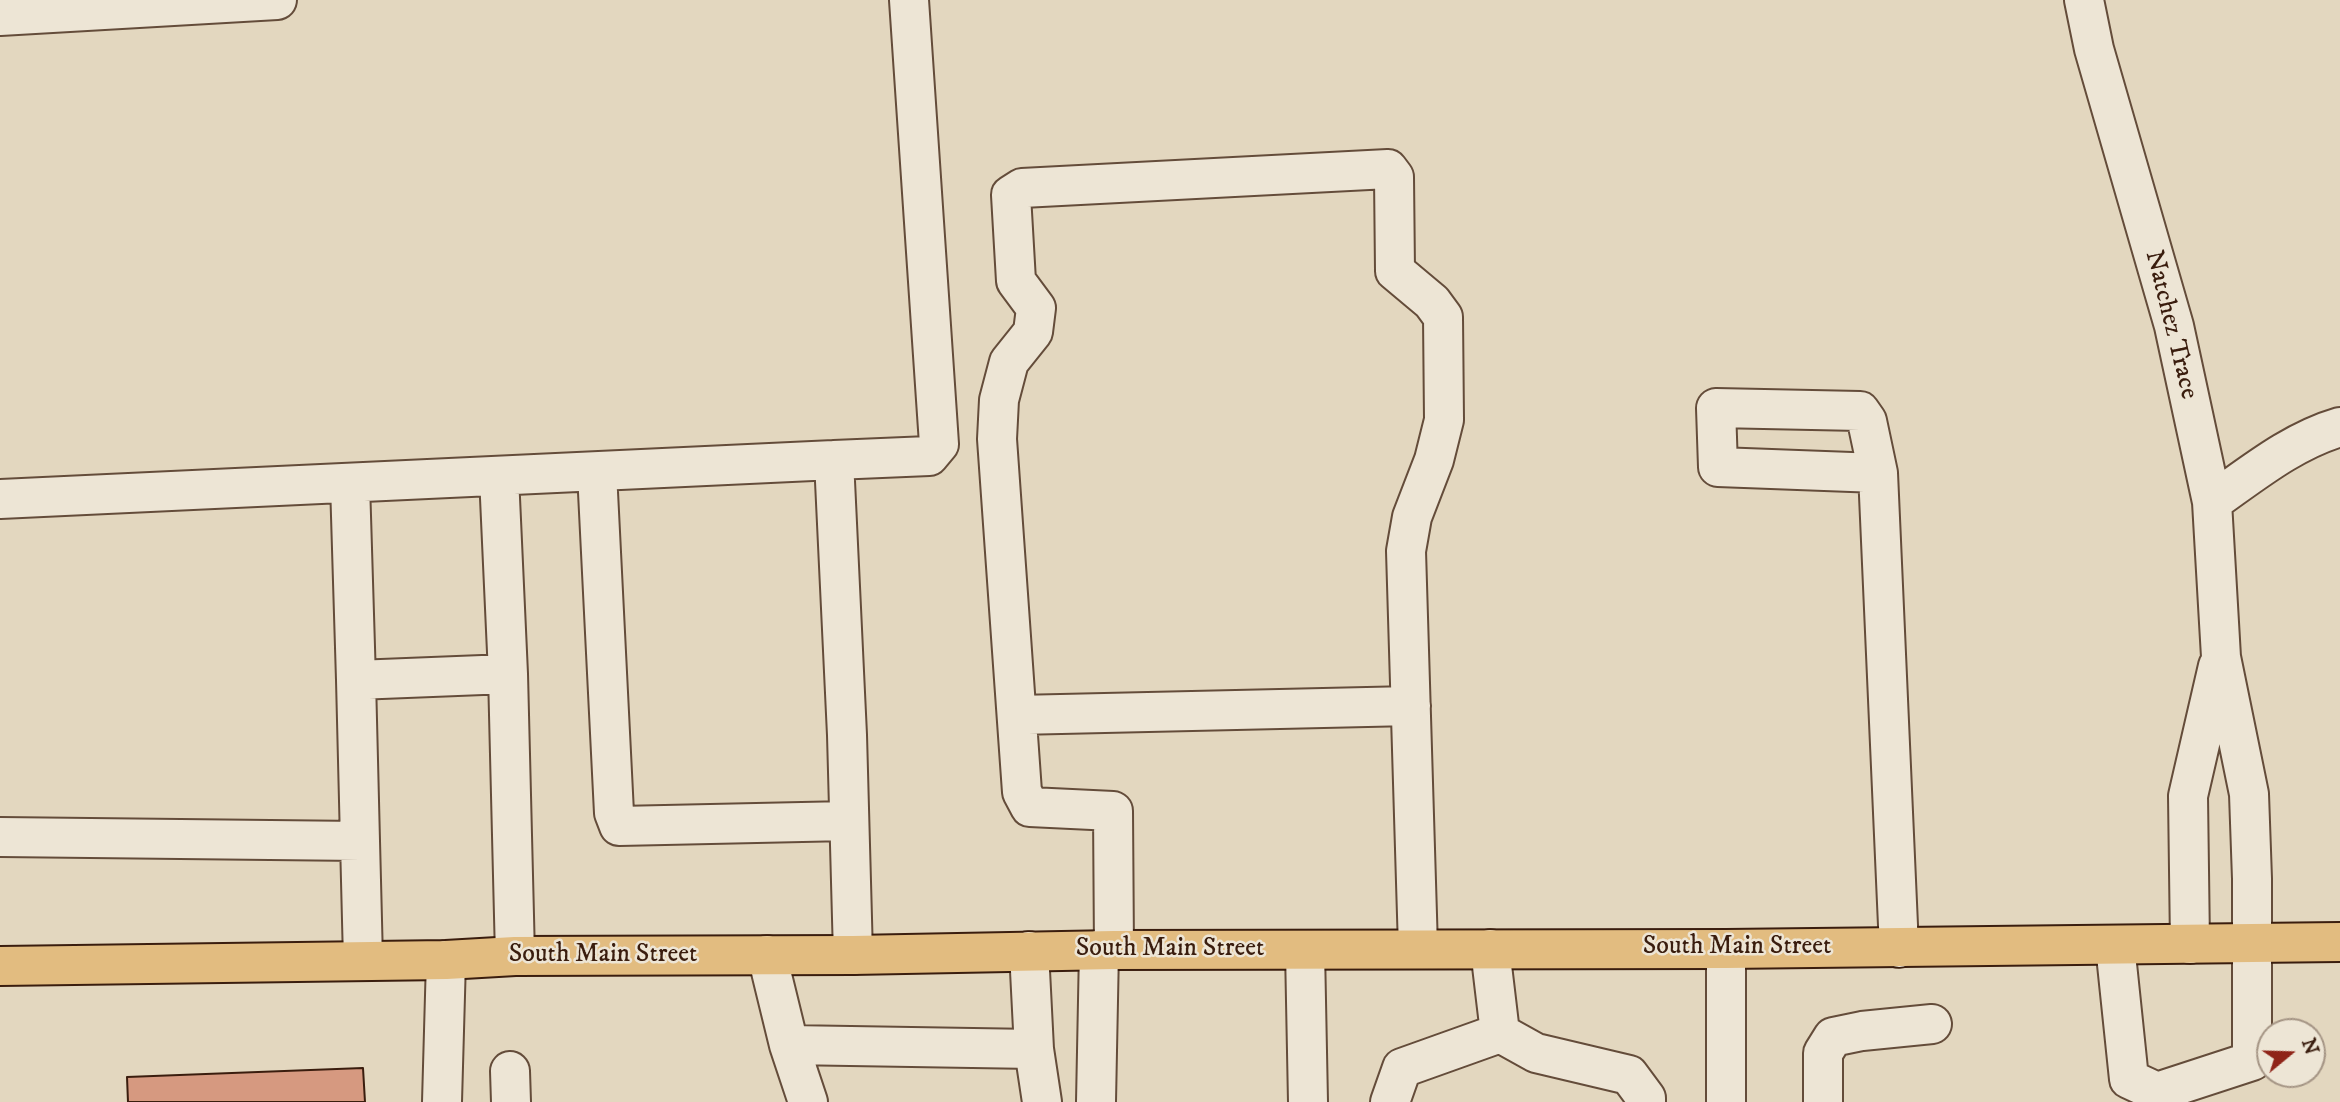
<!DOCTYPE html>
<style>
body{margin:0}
#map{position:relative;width:2340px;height:1102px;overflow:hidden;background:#e3d7bf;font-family:"IM FELL DW Pica",serif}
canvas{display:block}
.north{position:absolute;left:2256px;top:1018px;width:70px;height:70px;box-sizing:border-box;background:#ede5d5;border:2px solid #a59585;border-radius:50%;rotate:71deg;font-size:19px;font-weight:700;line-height:28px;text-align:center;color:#3a1d0e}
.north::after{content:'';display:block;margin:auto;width:24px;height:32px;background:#8f2418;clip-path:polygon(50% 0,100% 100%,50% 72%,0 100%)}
</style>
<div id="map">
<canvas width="2340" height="1102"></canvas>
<div class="north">N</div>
</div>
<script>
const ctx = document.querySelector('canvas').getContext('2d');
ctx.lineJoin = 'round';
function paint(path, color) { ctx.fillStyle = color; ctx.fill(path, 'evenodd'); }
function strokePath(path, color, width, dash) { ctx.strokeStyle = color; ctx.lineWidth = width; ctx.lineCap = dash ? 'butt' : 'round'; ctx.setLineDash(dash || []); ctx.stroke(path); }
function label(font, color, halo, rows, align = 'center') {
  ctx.font = font + ' "IM FELL DW Pica",serif'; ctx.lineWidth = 5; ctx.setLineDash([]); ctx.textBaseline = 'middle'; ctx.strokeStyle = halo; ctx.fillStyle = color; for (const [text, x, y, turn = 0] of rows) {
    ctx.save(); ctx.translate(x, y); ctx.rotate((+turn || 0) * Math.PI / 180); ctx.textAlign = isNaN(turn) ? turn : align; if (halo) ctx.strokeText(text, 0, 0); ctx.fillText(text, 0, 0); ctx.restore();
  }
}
const building = new Path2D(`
 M363,1068l2,34h-237l-1,-25z`);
paint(building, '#d69980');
strokePath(building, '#3a1d0e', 2);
const minor = new Path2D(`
 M2084,0l10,49 80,277 38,176 9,155 28,137 3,85v182l-95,31 -28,-13 -14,-134
 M0,16l277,-16
 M597,472l17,341 5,13 229,-5
 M1878,473l-160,-6 -2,-59 144,3 7,10 11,52 21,475
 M499,476l9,198
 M350,483l6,197
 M0,499l834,-39
 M2212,502c40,-28 80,-61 128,-75
 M1017,715l394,-9
 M0,837l360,4 3,119
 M360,841l-4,-161 152,-6 7,282
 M2190,944l-2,-148 30,-130
 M1490,949l10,84 36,20 93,22 17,23v4
 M1114,950l-1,-139 -83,-4 -8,-15 -25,-353 2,-39 10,-38 24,-30 3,-24 -20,-27 -5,-86 11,-7 366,-19 6,8 1,94 37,31 11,15 1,103 -10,40 -22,57 -6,34 12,397
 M1305,950l3,152
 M1029,951l5,98 8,53
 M767,955l22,90 19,57
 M853,955l-6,-220 -13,-275 95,-4 10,-12 -30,-444
 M789,1045l245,4
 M510,1071l1,31
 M442,1102l4,-142
 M1096,1102l3,-152
 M1390,1102l12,-34 98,-35
 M1726,1102v-153
 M1823,1102v-49l10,-16 29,-6 70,-7`);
const major = new Path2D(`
 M0,966l446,-6 69,-4 338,-1 261,-5 612,-1 614,-7`);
strokePath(minor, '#644c3a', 42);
strokePath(major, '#3a1d0e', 42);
strokePath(minor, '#ede5d5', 38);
strokePath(major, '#e2bc80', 38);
label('26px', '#3a1d0e', '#ede5d5', [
 ["Natchez Trace",2170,325,76],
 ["South Main Street",1737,948],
 ["South Main Street",1170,950],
 ["South Main Street",603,956]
]);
</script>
